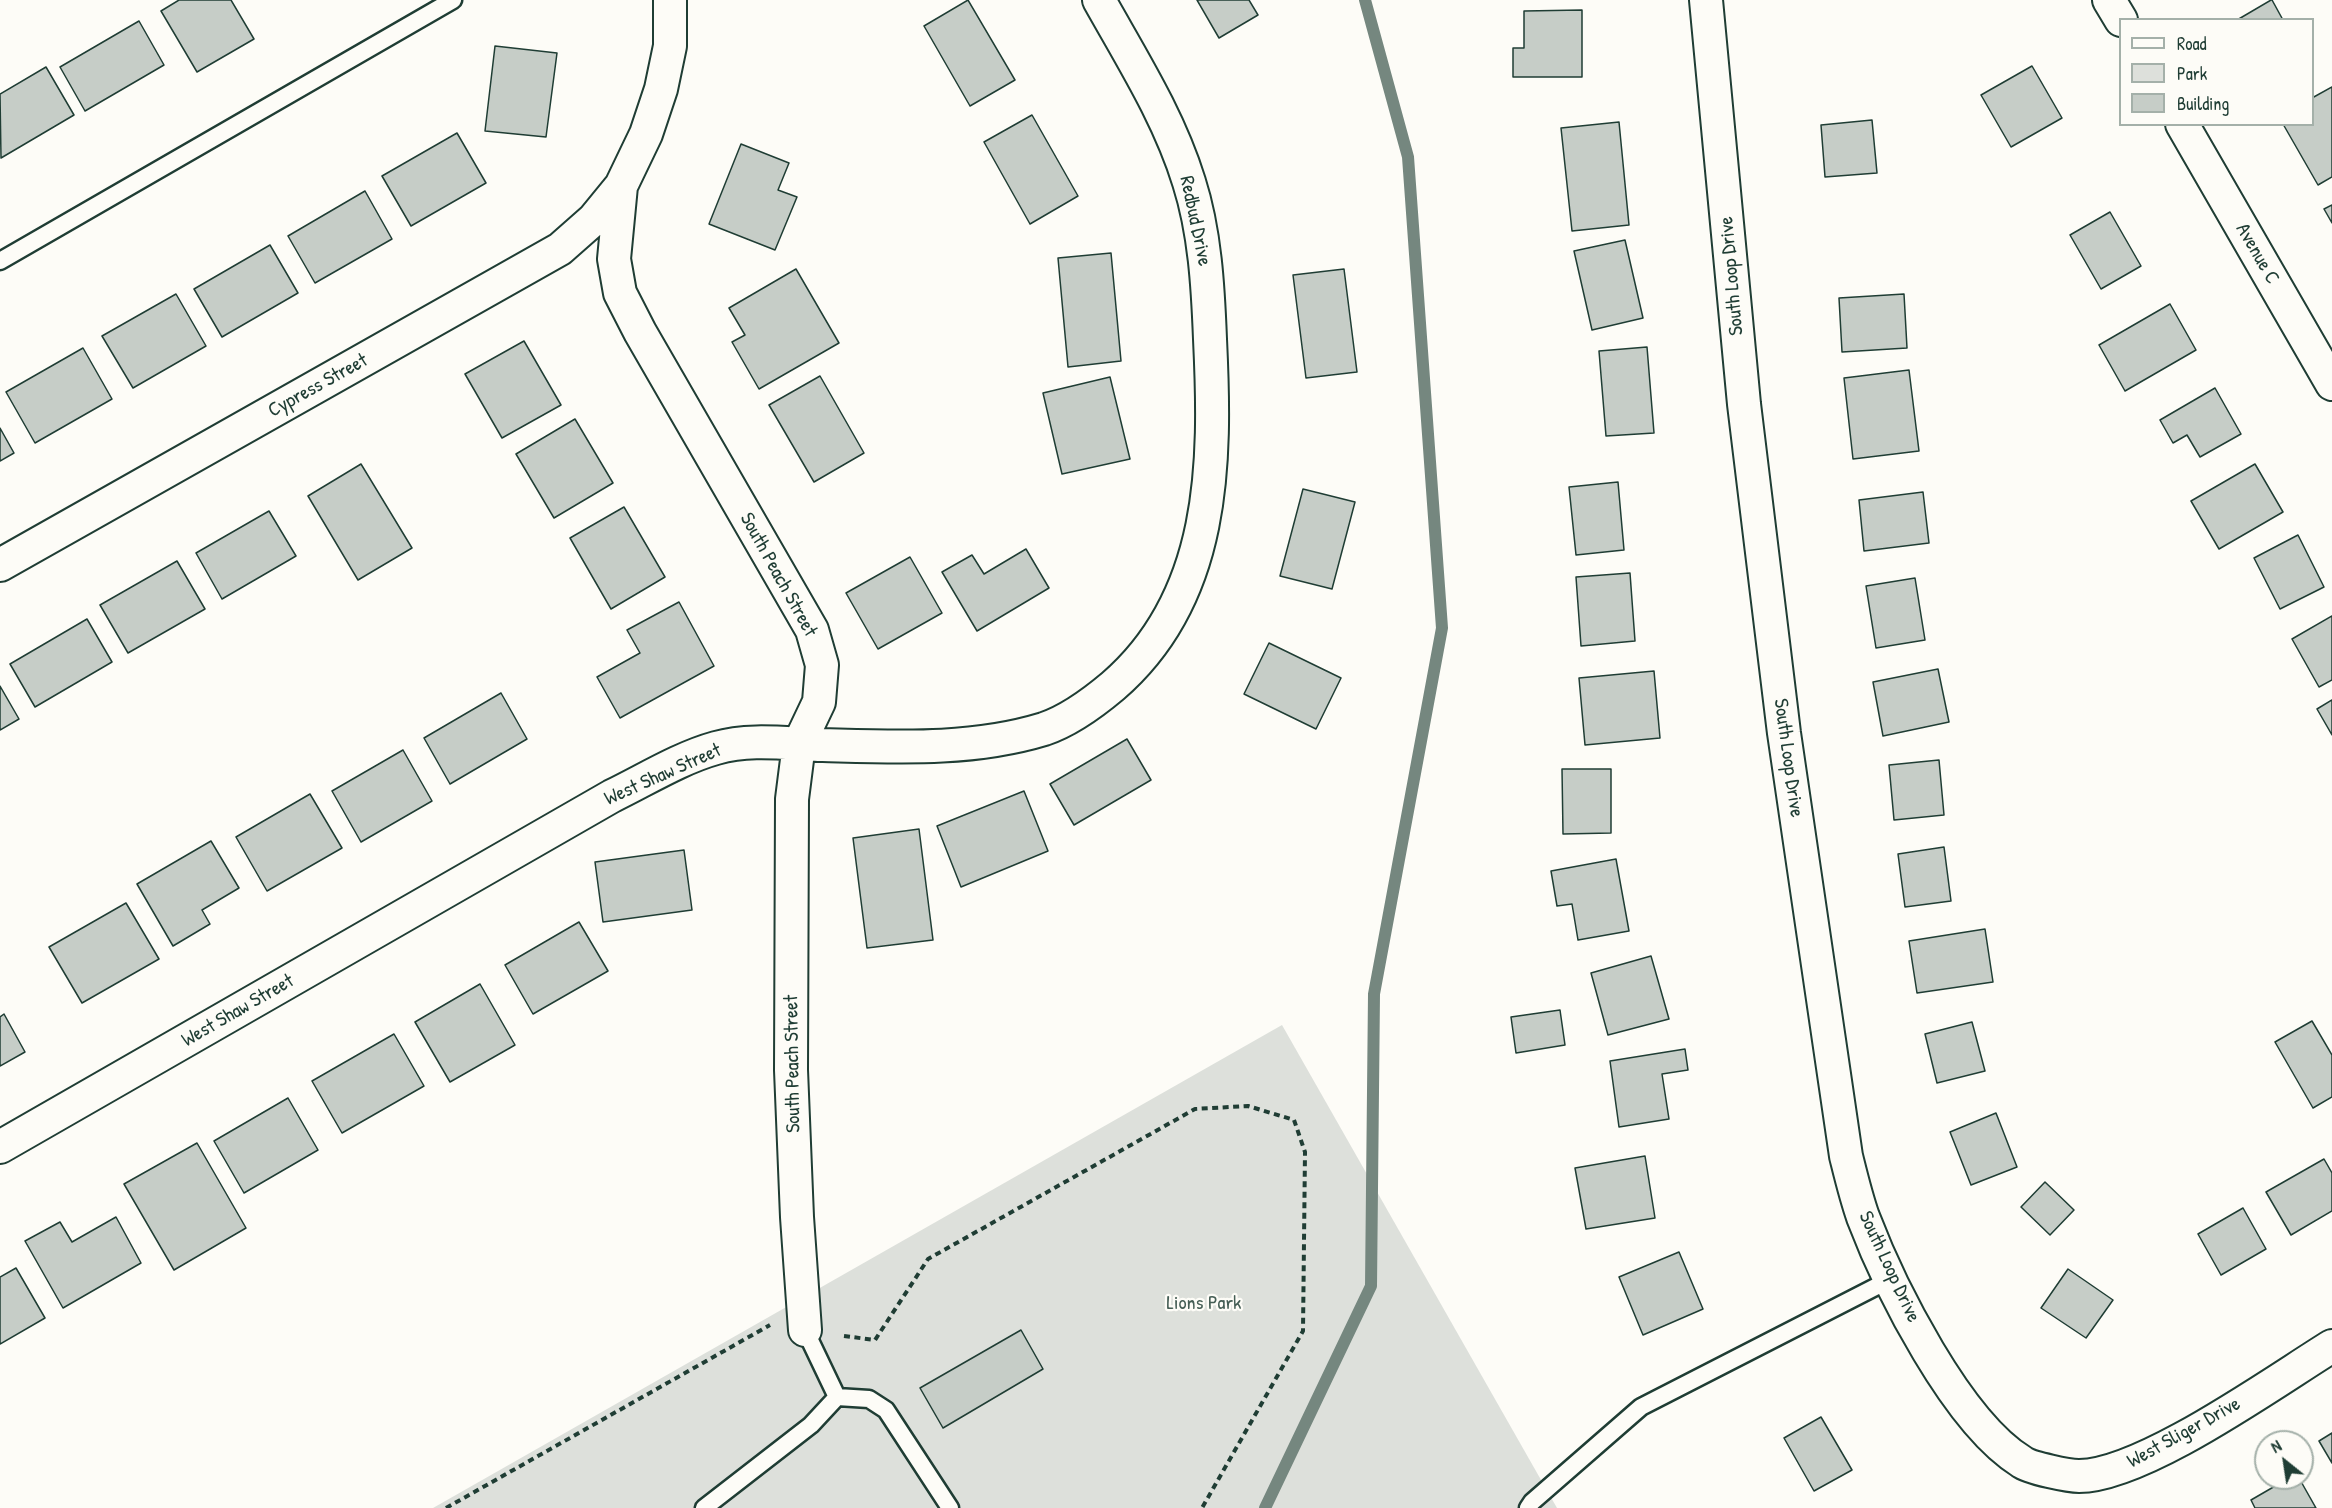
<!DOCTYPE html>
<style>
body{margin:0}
#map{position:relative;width:2332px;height:1508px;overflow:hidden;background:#fdfcf7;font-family:"Patrick Hand",sans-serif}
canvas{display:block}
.legend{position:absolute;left:2119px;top:18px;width:195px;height:108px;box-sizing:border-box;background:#fdfcf7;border:2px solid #a4b0a9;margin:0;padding:8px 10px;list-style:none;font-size:18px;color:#1f3d34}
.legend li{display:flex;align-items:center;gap:12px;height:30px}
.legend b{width:30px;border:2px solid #a4b0a9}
.north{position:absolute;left:2254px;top:1430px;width:60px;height:60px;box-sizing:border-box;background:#fdfcf7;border:2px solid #a4b0a9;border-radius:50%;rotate:330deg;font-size:16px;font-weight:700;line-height:24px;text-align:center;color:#1f3d34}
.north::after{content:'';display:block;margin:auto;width:21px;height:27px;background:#1f3d34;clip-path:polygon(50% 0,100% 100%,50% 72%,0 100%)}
</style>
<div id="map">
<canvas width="2332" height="1508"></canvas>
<ul class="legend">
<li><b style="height:8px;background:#fdfcf7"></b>Road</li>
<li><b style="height:16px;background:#dde0db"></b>Park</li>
<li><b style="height:16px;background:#c6cdc7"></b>Building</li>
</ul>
<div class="north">N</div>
</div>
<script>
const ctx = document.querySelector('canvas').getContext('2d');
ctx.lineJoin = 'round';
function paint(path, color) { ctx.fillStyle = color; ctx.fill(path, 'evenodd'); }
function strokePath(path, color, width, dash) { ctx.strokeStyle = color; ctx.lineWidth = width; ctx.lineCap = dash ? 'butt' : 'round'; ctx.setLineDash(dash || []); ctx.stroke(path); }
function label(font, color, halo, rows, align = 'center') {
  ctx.font = font + ' "Patrick Hand",sans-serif'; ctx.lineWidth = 4.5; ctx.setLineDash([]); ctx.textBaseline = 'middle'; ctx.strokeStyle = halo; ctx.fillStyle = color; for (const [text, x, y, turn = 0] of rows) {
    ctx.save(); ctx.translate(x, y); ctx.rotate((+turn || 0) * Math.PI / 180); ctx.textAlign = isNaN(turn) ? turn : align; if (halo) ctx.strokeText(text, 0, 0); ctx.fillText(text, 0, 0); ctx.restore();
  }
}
paint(new Path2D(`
 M1282,1025l275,483h-1124z`), '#dde0db');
strokePath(new Path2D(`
 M1265,1508l106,-222 3,-292 68,-366 -34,-471 -43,-157`), '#75877f', 12);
const building = new Path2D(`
 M179,0h52l23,39 -57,33 -36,-61z
 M968,0l47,80 -45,26 -46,-80z
 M1197,0h52l9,15 -39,23z
 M2272,0l11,20h-46l34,-20z
 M1582,10v67h-69v-29h11v-37z
 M139,21l25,44 -79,46 -25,-44z
 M495,46l62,7 -11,84 -61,-6z
 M2032,66l30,52 -51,29 -30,-52z
 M46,67l28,48 -73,43 -1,-64z
 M2332,87v90l-14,8 -35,-61h29v-26z
 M1032,115l46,81 -48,28 -46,-82z
 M1872,120l5,53 -52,4 -4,-52z
 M1619,122l10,103 -57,6 -11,-103z
 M457,133l29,50 -75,43 -29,-50z
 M741,144l48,19 -11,27 19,7 -22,53 -66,-26z
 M365,191l27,48 -77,44 -27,-47z
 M2332,205v18l-8,-14z
 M2110,212l31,54 -40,23 -31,-54z
 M1625,240l18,78 -51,12 -18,-79z
 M270,245l28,48 -76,44 -28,-48z
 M1111,253l10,108 -53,6 -10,-109z
 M796,269l43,74 -80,46 -27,-47 13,-7 -16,-27z
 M1344,269l13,103 -51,6 -13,-103z
 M176,294l30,52 -73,42 -31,-52z
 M1904,294l3,54 -65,4 -3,-54z
 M2170,304l26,46 -71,41 -26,-46z
 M524,341l37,64 -59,33 -37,-64z
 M1647,347l7,86 -48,3 -7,-85z
 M83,348l29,51 -77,44 -29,-51z
 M1909,370l10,81 -66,8 -9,-81z
 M820,376l44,77 -50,29 -45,-77z
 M1110,377l20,82 -68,15 -19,-81z
 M2215,388l26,46 -41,23 -13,-22 -14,8 -13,-23z
 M575,419l38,64 -59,35 -38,-64z
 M0,428l14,25 -14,8z
 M361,464l51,84 -54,32 -50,-84z
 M2255,464l28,48 -64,37 -28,-48z
 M1618,482l6,68 -48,5 -7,-68z
 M1303,489l52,13 -23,87 -52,-13z
 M1923,492l6,51 -65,8 -5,-51z
 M624,507l41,70 -54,32 -41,-71z
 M269,511l27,45 -74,43 -26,-46z
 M2298,535l26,52 -44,22 -26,-51z
 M1026,549l23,39 -72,43 -35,-59 30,-17 12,19z
 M910,557l32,56 -64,36 -32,-56z
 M177,561l28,48 -77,44 -28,-48z
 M1630,573l5,68 -54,5 -5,-69z
 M1915,578l10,62 -49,8 -10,-62z
 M679,602l35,64 -94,52 -23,-41 43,-24 -13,-23z
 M2332,616v64l-13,7 -27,-48z
 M87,619l25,43 -77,45 -25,-43z
 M1269,643l72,35 -25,51 -72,-35z
 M1938,669l11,53 -66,14 -10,-54z
 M1654,671l6,67 -75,7 -6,-67z
 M0,686l19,33 -19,11z
 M501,693l26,46 -77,45 -26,-46z
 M2332,700v35l-15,-26z
 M1127,739l24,41 -77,45 -24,-41z
 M403,750l29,51 -71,41 -29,-51z
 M1939,760l5,55 -50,5 -5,-55z
 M1562,769h49v64l-48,1z
 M1024,791l24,60 -87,36 -24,-61z
 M310,794l32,54 -75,43 -31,-54z
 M919,829l14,111 -66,8 -14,-110z
 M211,841l28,47 -37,22 8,14 -37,22 -36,-62z
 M1944,847l7,54 -46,6 -7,-53z
 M684,850l8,60 -89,12 -8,-60z
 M1616,859l13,72 -51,9 -6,-36 -15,2 -6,-35z
 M126,903l33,56 -77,44 -33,-56z
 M579,922l29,49 -75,43 -28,-49z
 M1985,929l8,53 -76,11 -8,-52z
 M1651,956l18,63 -61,16 -17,-62z
 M480,984l35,61 -65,37 -35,-60z
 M1560,1010l5,35 -49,8 -5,-36z
 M4,1014l21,38 -25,14v-49z
 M2312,1021l20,34v42l-19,11 -38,-66z
 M1972,1022l13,49 -48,12 -12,-49z
 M394,1034l30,52 -82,47 -30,-52z
 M1685,1049l3,21 -26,4 7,45 -50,8 -9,-66z
 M288,1098l30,52 -74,43 -30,-52z
 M1996,1113l21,54 -46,18 -21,-53z
 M197,1143l49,85 -72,42 -50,-86z
 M1645,1156l10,62 -69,11 -11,-61z
 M2324,1159l8,14v38l-41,24 -25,-43z
 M2045,1182l29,28 -24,25 -29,-28z
 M2243,1208l23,41 -45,26 -23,-41z
 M116,1217l25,46 -78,45 -38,-67 35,-19 12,20z
 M1679,1252l24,57 -60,26 -24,-58z
 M16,1268l29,50 -45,26v-67z
 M2068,1269l45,31 -27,38 -45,-30z
 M1021,1330l22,39 -100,59 -23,-40z
 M1821,1417l31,53 -38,21 -30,-53z
 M2332,1433v30l-13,-22z
 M2289,1478h10l17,30h-61l-4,-8z`);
paint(building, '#c6cdc7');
strokePath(building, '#1f3d34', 1.5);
const lane = new Path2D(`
 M0,261l453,-261
 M805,1330l32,67
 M837,1397l32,2 17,11 64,98
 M704,1508l107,-83 26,-28
 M1528,1508l4,-6 109,-95 250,-128`);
const street = new Path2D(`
 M670,0v46l-9,43 -15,45 -25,52 -7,73 6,34 20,39 172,298 10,35 -3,37 -20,42 -7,55 -1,271 6,147 8,113
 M1706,0l38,404 40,329 62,423c5,20 10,41 17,61 27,71 94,205 159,245 8,6 47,14 57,14 64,0 196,-95 253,-130
 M2109,0l12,20
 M2182,124l150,260
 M0,565l560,-316 34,-30 27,-33
 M0,1147l612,-351c33,-16 68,-38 104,-48 35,-10 71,-4 107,-3 74,2 149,6 221,-16 24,-8 50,-27 69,-43 103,-89 103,-223 97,-347 -2,-52 -5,-107 -21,-157 -20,-65 -57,-123 -90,-182`);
strokePath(lane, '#1f3d34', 21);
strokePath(street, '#1f3d34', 36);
strokePath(new Path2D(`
 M844,1336l31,4 53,-81 267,-150 53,-3 46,14 11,32 -2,179 -101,177
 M446,1508l324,-183`), '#1f3d34', 4, [6, 4.5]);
strokePath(lane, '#fdfcf7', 16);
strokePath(street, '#fdfcf7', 32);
label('20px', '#1f3d34', '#fdfcf7', [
 ["Redbud Drive",1195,221,78],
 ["Avenue C",2257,254,60],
 ["South Loop Drive",1732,276,-95],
 ["Cypress Street",318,386,-29],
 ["South Peach Street",778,575,61],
 ["South Loop Drive",1788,758,82],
 ["West Shaw Street",663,775,-24],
 ["West Shaw Street",238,1011,-30],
 ["South Peach Street",793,1064,-91],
 ["South Loop Drive",1889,1267,65],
 ["West Sliger Drive",2184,1433,-29]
]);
label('20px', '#455e55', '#fdfcf7', [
 ["Lions Park",1204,1304]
]);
</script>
